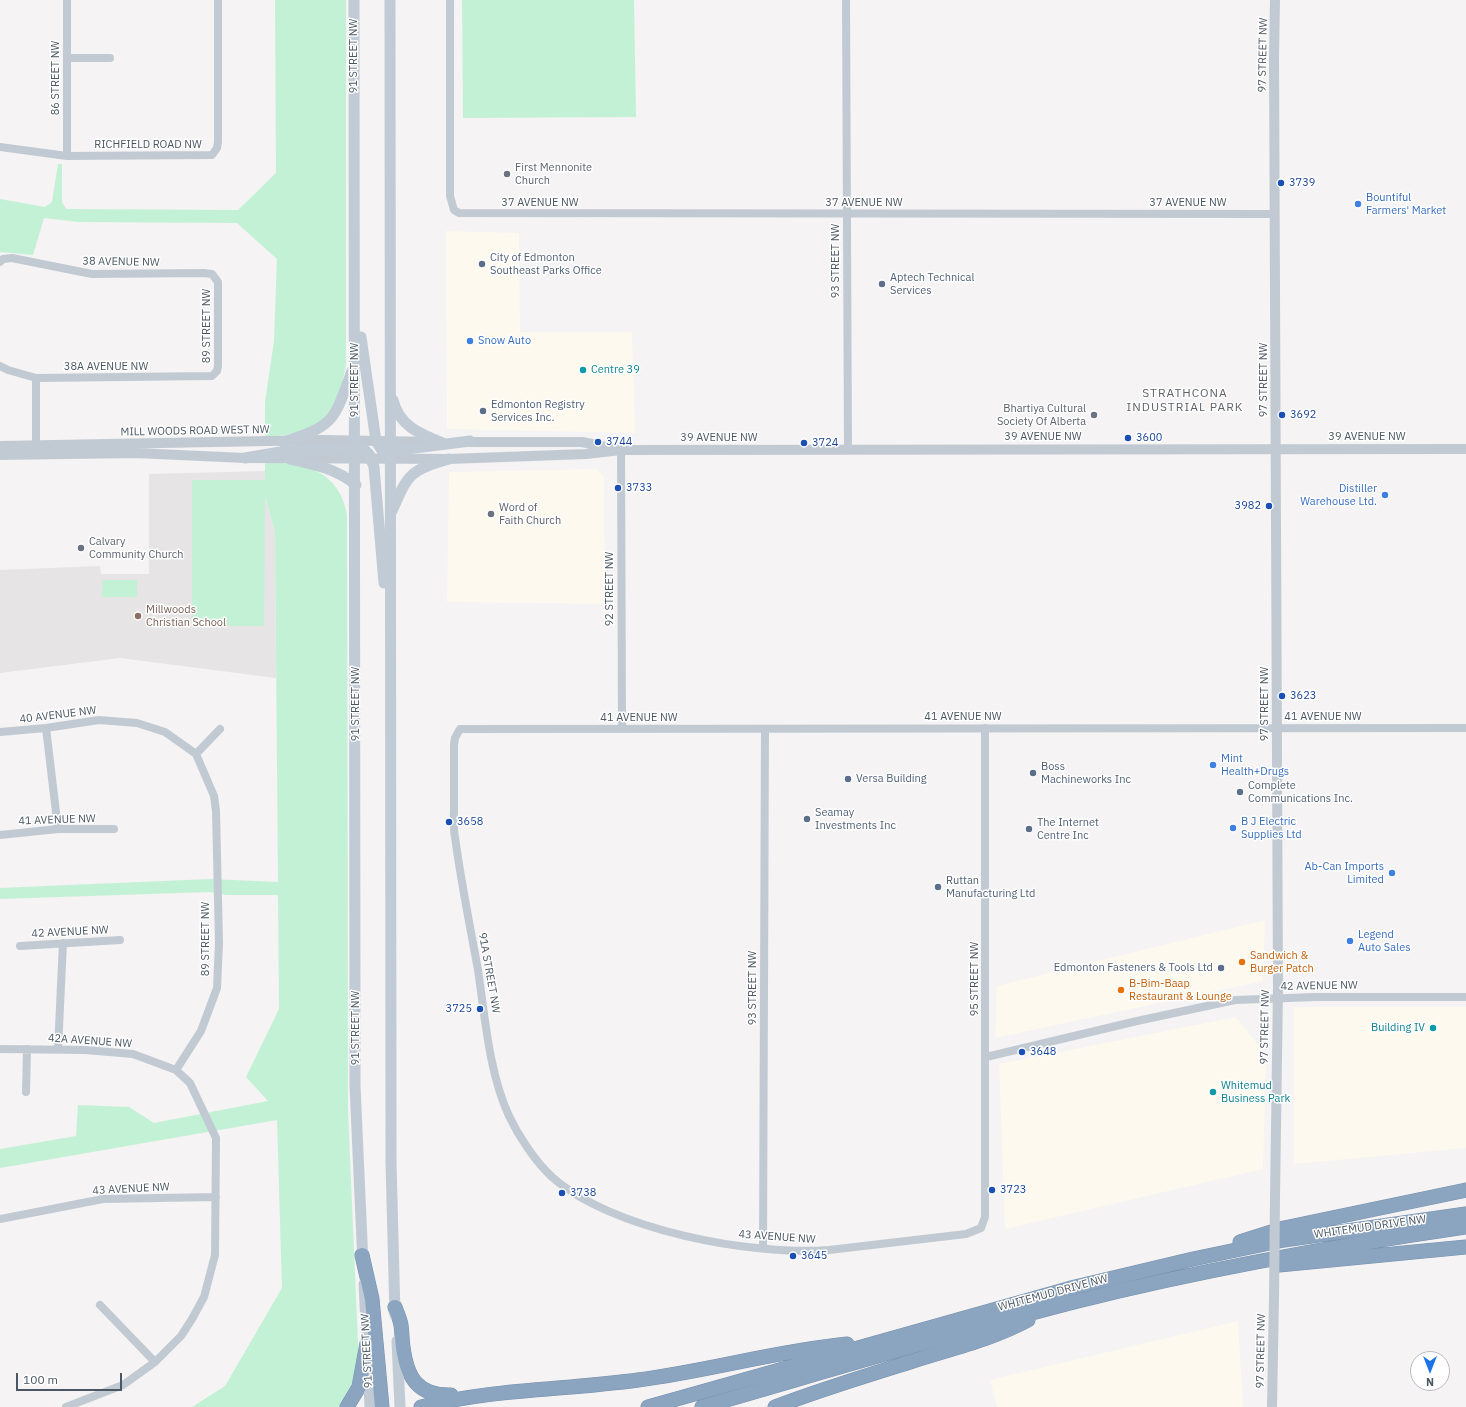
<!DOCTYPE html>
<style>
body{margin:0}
#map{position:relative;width:1466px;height:1407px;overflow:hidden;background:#f5f3f3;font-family:"IBM Plex Sans",sans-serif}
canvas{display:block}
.north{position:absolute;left:1410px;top:1351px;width:40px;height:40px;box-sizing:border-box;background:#fff;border:1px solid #b7bbc0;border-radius:50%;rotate:180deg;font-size:11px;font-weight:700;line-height:16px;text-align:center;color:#4a5661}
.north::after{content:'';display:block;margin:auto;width:14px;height:18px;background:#1a73e8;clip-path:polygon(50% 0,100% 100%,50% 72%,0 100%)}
.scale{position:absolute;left:16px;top:1373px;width:106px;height:18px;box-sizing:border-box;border:2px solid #4a5661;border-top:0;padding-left:5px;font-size:12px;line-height:14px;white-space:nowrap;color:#4a5661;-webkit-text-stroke:3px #fff;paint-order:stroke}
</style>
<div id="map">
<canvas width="1466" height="1407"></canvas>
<div class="north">N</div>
<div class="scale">100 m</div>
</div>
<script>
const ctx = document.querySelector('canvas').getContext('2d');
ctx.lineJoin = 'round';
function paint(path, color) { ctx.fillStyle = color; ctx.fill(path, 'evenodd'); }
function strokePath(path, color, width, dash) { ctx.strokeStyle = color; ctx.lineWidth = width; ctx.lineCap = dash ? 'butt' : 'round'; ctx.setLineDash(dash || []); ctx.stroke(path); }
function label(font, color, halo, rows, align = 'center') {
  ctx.font = font + ' "IBM Plex Sans",sans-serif'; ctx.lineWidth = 3; ctx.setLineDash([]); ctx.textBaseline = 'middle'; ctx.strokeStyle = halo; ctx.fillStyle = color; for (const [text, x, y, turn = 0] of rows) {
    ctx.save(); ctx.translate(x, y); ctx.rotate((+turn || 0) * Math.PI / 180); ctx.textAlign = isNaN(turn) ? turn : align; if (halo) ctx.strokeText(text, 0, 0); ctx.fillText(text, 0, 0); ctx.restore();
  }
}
paint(new Path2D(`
 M446,231l73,2 1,99h112l3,101 -188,-4z
 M597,469l7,8 1,127 -158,-2 2,-130z
 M1265,920l-2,61 -268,57 2,-52z
 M1294,1007h172v141l-172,16z
 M1236,1017l30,38 -3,114 -258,60 -6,-165z
 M1238,1321l5,86h-246l-7,-27z`), '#fdf9ef');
paint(new Path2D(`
 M265,471v25l10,36 1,146 -156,-20 -120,15v-103l100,-4 1,8h48v-100z`), '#e6e4e5');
paint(new Path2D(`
 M275,0h71v362c-7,54 -28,72 -81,75v-35l9,-61 3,-82 -40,-36 -159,-1 -34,-4 -11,37 -33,-3v-53l45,8 7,-5 6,-38h4v38l4,7 172,1 38,-37z
 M462,0h172l2,117 -173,1z
 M265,462c40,1 74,8 82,53l1,595 11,257 -1,10 -16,30h-150l33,-21 57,-98 -5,-168 -277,48v-19l76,-13 2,-31 51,2 25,16 114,-22 -22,-24 33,-68 -1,-114h-52l-16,-3 -210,7v-11l210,-9 68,3 -3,-350 -10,-36 -1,130h-72v-146h73z
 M102,580h35v17h-35z`), '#c3f1d5');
const motorway = new Path2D(`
 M1240,1242l44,-14 182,-38
 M362,1255l10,44 10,108
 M1279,1265l187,-18
 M395,1307c2,6 5,12 6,18 1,7 1,15 2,22 4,31 15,49 48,48
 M347,1407l12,-20 8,-44
 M421,1407c70,-18 145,-17 217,-27 70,-9 138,-29 209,-36
 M648,1407l427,-120 118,-28 91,-19 182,-26
 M702,1407c125,-36 250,-74 376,-106 128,-32 258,-55 388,-74
 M775,1407c44,-17 90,-31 135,-45 40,-13 81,-22 118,-42`);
strokePath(motorway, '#7690ad', 15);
strokePath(new Path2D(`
 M450,0v196l4,14 5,3 815,1
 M846,0l2,450
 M68,58h42
 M0,147l67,9 145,-1 5,-7 1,-6v-142
 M67,156v-156
 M0,262l3,-3 9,-1 80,16 112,-1 8,1 6,8v84l-1,5 -5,5 -176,2 -28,-8 -8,-4
 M621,450l1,279
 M36,451v-73
 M46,728l12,101
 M985,728v489l-4,11 -15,6 -137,16c-78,6 -217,-20 -277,-73 -17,-16 -33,-40 -43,-61 -20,-43 -24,-99 -31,-146 -8,-44 -17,-88 -23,-133 -2,-9 -1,-20 -1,-30 0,-21 0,-42 0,-63l1,-6 5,-9 1006,-1
 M0,732l46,-4 53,-8 38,3 28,9 31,22
 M196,754l24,-25
 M0,835l58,-6h56
 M20,946l100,-6
 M0,1049l85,1 48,4 43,16 14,13 26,55 -1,117 -11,42 -12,22 -11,17 -26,26 -32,23 -57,22
 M58,1049l5,-106
 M986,1057l151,-36 98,-21 80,-3h151
 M176,1070l25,-39 16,-43 2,-45 -3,-132 -2,-15 -18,-42
 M26,1092l1,-43
 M0,1219l103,-20 113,-2
 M763,1248l2,-519
 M100,1305l55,57`), '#c1cad2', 8);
strokePath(new Path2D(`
 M462,442h120l29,6
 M0,446l323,-6 111,2
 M0,455l135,-2 110,5 204,1 137,-5 35,-4 845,-1
 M1275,1198l3,-210 -4,-930 1,-58
 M1272,1407l2,-109`), '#c1cad2', 10);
strokePath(new Path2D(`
 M354,0l1,1086 8,177
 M390,0l1,1162 4,153
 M361,337l15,104 7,11 7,7
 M393,400c6,26 27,34 50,43
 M355,441l14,13 5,13 10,116
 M283,442c52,-16 51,-22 69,-71
 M383,452l87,-11
 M245,458l41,-7 75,-3
 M290,459c24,5 47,10 66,26
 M392,511c16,-37 18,-41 57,-52
 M364,1284l6,123
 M397,1341l3,66`), '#c1cbd6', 11);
strokePath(motorway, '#8ba5c1', 14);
strokePath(new Path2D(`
 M1274,1298l1,-100`), '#c1cad2', 10);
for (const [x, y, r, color] of [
 [507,174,4,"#6b7280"],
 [1281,183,4,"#1a4fb4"],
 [1358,204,4,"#3f7fe0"],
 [482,264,4,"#5c6f8a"],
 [882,284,4,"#5c6f8a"],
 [470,341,4,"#3f7fe0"],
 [583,370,4,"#0f9aa8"],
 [483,411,4,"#5c6f8a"],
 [1094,415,4,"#6b7280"],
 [1282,415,4,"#1a4fb4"],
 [1128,438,4,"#1a4fb4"],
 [598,442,4,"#1a4fb4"],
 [804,443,4,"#1a4fb4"],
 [618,488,4,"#1a4fb4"],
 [1385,495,4,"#3f7fe0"],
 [1269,506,4,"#1a4fb4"],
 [491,514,4,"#6b7280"],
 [81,548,4,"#6b7280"],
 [138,616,4,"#8d6e63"],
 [1282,696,4,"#1a4fb4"],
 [1213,765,4,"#3f7fe0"],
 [1033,773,4,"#5c6f8a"],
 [848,779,4,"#5c6f8a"],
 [1240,792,4,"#5c6f8a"],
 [807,819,4,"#5c6f8a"],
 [449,822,4,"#1a4fb4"],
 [1233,828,4,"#3f7fe0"],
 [1029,829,4,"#5c6f8a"],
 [1392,873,4,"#3f7fe0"],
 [938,887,4,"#5c6f8a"],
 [1350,941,4,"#3f7fe0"],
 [1242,962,4,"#e8710a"],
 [1221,968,4,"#5c6f8a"],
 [1121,990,4,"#e8710a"],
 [480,1009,4,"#1a4fb4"],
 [1433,1028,4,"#0f9aa8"],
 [1022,1052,4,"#1a4fb4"],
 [1213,1092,4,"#0f9aa8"],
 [992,1190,4,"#1a4fb4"],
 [562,1193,4,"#1a4fb4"],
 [793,1256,4,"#1a4fb4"]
]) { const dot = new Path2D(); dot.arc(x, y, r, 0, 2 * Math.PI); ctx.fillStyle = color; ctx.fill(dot); strokePath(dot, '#fff', 1.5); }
label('11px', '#4a5661', '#fff', [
 ["97 STREET NW",1263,55,-89],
 ["91 STREET NW",354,56,-90],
 ["86 STREET NW",56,78,-90],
 ["RICHFIELD ROAD NW",148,145],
 ["37 AVENUE NW",540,203],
 ["37 AVENUE NW",864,203],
 ["37 AVENUE NW",1188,203],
 ["93 STREET NW",836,261,-90],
 ["38 AVENUE NW",121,262,1],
 ["89 STREET NW",207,326,-90],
 ["38A AVENUE NW",106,367],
 ["91 STREET NW",355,380,-90],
 ["97 STREET NW",1264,380,-90],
 ["MILL WOODS ROAD WEST NW",195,431,-1],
 ["39 AVENUE NW",1043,437],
 ["39 AVENUE NW",1367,437],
 ["39 AVENUE NW",719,438],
 ["92 STREET NW",610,589,-90],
 ["91 STREET NW",356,704,-90],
 ["97 STREET NW",1265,704,-90],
 ["40 AVENUE NW",58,715,-7],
 ["41 AVENUE NW",963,717],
 ["41 AVENUE NW",1323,717],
 ["41 AVENUE NW",639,718],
 ["41 AVENUE NW",57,820,-2],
 ["42 AVENUE NW",70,932,-3],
 ["89 STREET NW",206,939,-90],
 ["91A STREET NW",489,973,80],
 ["95 STREET NW",975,979,-90],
 ["42 AVENUE NW",1319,986,-1],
 ["93 STREET NW",753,988,-90],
 ["97 STREET NW",1265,1027,-89],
 ["91 STREET NW",356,1028,-90],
 ["42A AVENUE NW",90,1041,4],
 ["43 AVENUE NW",131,1189,-3],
 ["WHITEMUD DRIVE NW",1370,1227,-8],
 ["43 AVENUE NW",777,1237,4],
 ["WHITEMUD DRIVE NW",1053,1293,-15],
 ["91 STREET NW",367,1351,-93],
 ["97 STREET NW",1261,1351,-89]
]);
label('11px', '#5b616d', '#fff', [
 ["First Mennonite",515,168],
 ["Church",515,181],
 ["Bhartiya Cultural",1086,409,"right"],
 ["Society Of Alberta",1086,422,"right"],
 ["Word of",499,508],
 ["Faith Church",499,521],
 ["Calvary",89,542],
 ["Community Church",89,555]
], 'left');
label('11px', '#164399', '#fff', [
 ["3739",1289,183],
 ["3692",1290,415],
 ["3600",1136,438],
 ["3744",606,442],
 ["3724",812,443],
 ["3733",626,488],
 ["3982",1261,506,"right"],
 ["3623",1290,696],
 ["3658",457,822],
 ["3725",472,1009,"right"],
 ["3648",1030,1052],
 ["3723",1000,1190],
 ["3738",570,1193],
 ["3645",801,1256]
], 'left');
label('11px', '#366cbe', '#fff', [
 ["Bountiful",1366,198],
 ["Farmers' Market",1366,211],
 ["Snow Auto",478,341],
 ["Distiller",1377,489,"right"],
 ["Warehouse Ltd.",1377,502,"right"],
 ["Mint",1221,759],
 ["Health+Drugs",1221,772],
 ["B J Electric",1241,822],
 ["Supplies Ltd",1241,835],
 ["Ab-Can Imports",1384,867,"right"],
 ["Limited",1384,880,"right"],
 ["Legend",1358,935],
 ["Auto Sales",1358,948]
], 'left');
label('11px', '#4e5e75', '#fff', [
 ["City of Edmonton",490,258],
 ["Southeast Parks Office",490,271],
 ["Aptech Technical",890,278],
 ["Services",890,291],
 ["Edmonton Registry",491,405],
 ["Services Inc.",491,418],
 ["Boss",1041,767],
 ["Machineworks Inc",1041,780],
 ["Versa Building",856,779],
 ["Complete",1248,786],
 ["Communications Inc.",1248,799],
 ["Seamay",815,813],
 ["Investments Inc",815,826],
 ["The Internet",1037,823],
 ["Centre Inc",1037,836],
 ["Ruttan",946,881],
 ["Manufacturing Ltd",946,894],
 ["Edmonton Fasteners & Tools Ltd",1213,968,"right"]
], 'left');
label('11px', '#0d838f', '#fff', [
 ["Centre 39",591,370],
 ["Building IV",1425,1028,"right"],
 ["Whitemud",1221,1086],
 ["Business Park",1221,1099]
], 'left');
label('11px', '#785e54', '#fff', [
 ["Millwoods",146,610],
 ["Christian School",146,623]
], 'left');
label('11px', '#c56008', '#fff', [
 ["Sandwich &",1250,956],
 ["Burger Patch",1250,969],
 ["B-Bim-Baap",1129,984],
 ["Restaurant & Lounge",1129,997]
], 'left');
ctx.letterSpacing = '1px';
label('12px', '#5f6368', '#fff', [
 ["STRATHCONA",1185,394],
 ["INDUSTRIAL PARK",1185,408]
]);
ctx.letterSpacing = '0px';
</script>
